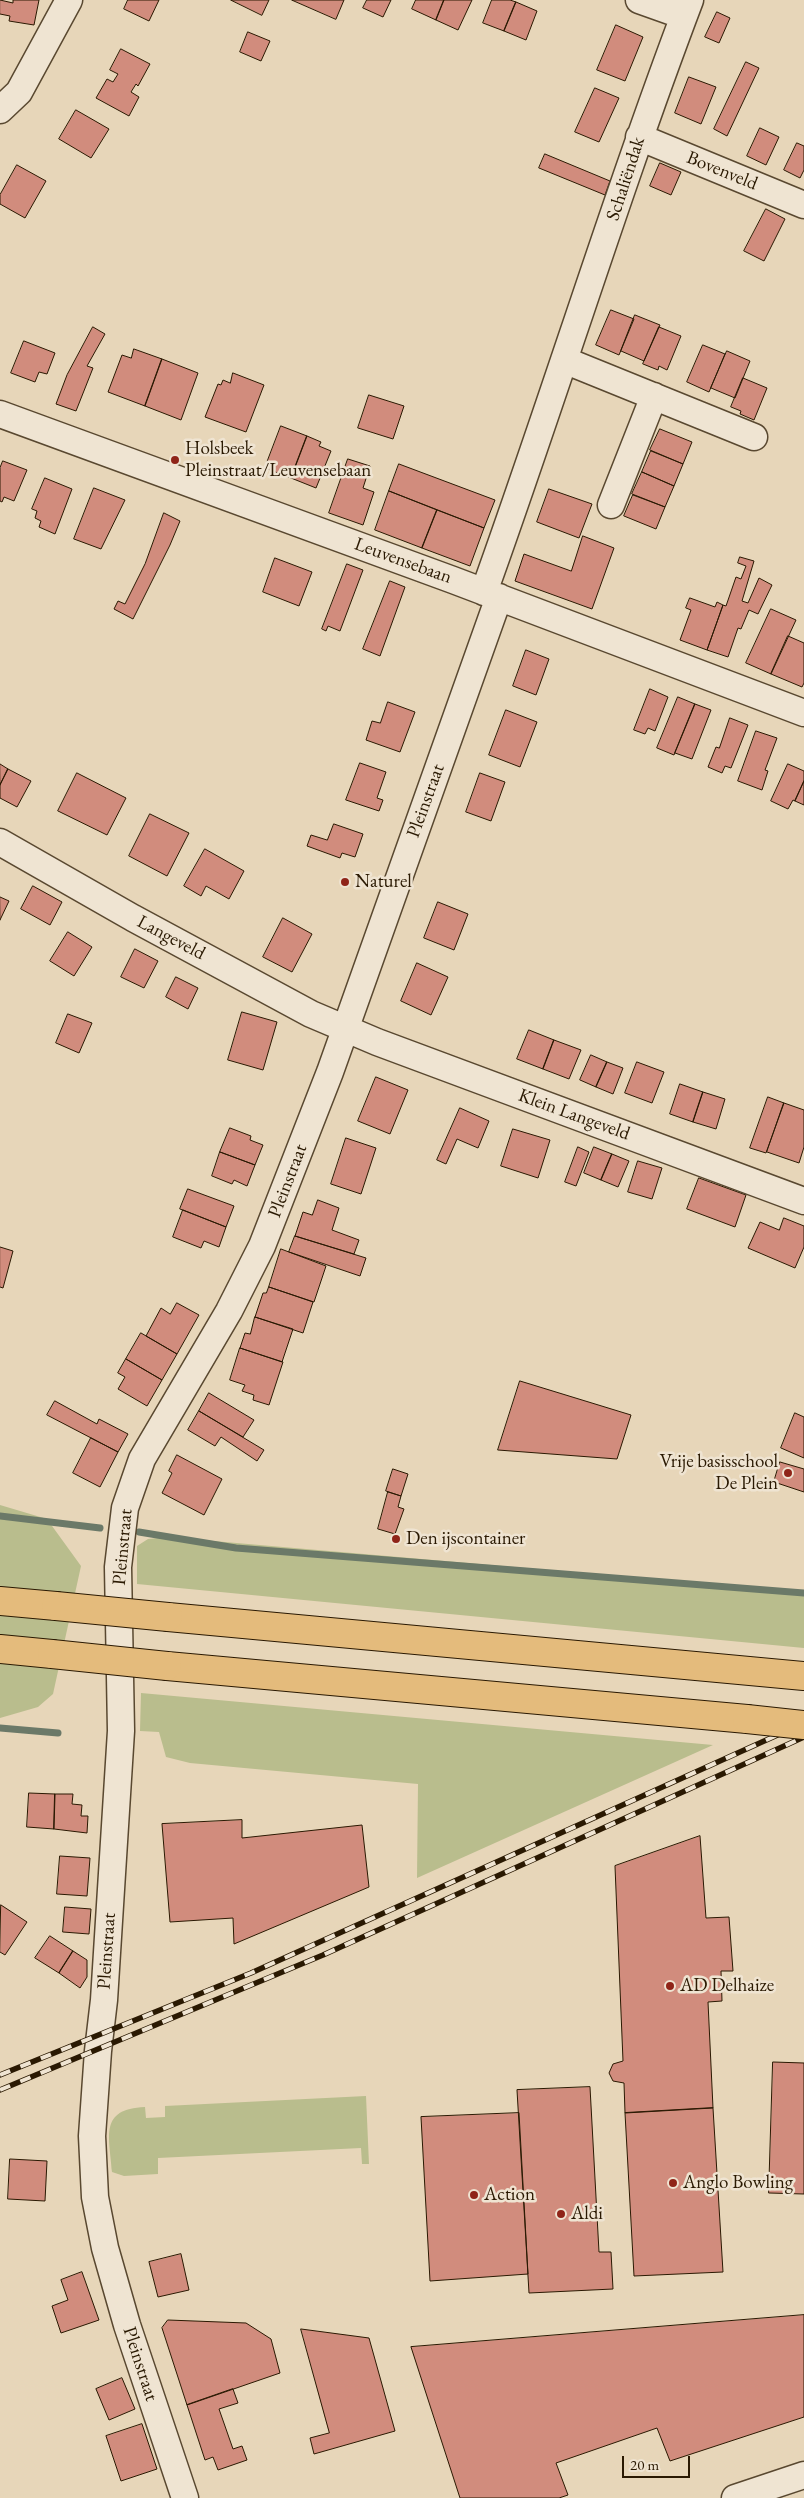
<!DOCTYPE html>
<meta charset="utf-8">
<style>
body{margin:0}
#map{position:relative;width:804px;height:2498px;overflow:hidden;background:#e7d6b9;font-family:"EB Garamond",serif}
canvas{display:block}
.scale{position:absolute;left:622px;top:2456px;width:68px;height:22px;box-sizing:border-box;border:2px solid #2a1902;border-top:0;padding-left:6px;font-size:15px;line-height:18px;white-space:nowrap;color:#2a1902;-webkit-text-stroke:4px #efe4d2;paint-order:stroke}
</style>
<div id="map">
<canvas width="804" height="2498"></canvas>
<div class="scale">20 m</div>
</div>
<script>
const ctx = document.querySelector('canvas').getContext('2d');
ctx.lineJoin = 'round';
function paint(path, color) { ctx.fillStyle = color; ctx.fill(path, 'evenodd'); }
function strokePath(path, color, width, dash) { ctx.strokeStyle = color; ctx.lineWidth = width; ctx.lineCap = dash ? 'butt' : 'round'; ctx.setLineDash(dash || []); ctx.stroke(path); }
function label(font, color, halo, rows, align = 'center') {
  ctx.font = font + ' "EB Garamond",serif'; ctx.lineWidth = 5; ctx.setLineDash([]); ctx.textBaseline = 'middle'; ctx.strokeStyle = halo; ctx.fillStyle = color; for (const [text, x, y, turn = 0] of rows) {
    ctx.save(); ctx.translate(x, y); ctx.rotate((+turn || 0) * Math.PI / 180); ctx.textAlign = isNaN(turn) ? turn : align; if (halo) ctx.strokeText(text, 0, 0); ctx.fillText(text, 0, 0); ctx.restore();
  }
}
paint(new Path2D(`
 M0,1505l47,14 34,47 -28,128 -15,13 -38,11z
 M167,1537l637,55v56l-667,-64v-38l11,-7z
 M141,1693l572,52 -296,133 1,-94 -228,-21 -24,-6 -7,-25 -19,-1z
 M366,2096l3,68h-7l-1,-16 -203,10v16l-34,2 -12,-4c-2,-35 -14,-63 33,-65l1,11 19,-1v-11z`), '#b9bd8d');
strokePath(new Path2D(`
 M0,1516l100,12
 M139,1532l97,16 568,45
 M0,1728l58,5`), '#6b7968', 7);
const building = new Path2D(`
 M0,0l13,3v-3h26l-5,25 -25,-4 1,-5 -10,-2z
 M128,0h31l-10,21 -25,-12z
 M231,0h38l-7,15z
 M292,0h52l-8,19z
 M367,0h24l-8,17 -20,-9z
 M416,0h28l-8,20 -24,-11z
 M444,0h28l-14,30 -22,-10z
 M492,0h18l6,2 -12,29 -21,-8z
 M516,2l21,9 -11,29 -22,-9z
 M717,12l13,6 -11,25 -14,-6z
 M616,25l27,12 -18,44 -28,-11z
 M248,32l22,9 -9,20 -21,-9z
 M121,49l29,15 -12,22 -2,-2 -5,8 8,5 -10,19 -33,-18 11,-19 6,3 5,-8 -8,-4z
 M746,62l13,6 -32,68 -13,-7z
 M689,77l27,10 -15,37 -26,-11z
 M595,88l24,10 -20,44 -24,-10z
 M76,110l33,19 -18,29 -32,-19z
 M760,128l19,9 -13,28 -19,-9z
 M797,143l7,3v24l-4,8 -16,-8z
 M545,154l65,27 -5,14 -66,-27z
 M660,163l21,9 -10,23 -21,-9z
 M17,165l29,16 -21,37 -25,-14v-9z
 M766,209l19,10 -21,42 -20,-10z
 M611,310l23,9 -15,36 -23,-10z
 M635,315l25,10 -16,36 -23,-10z
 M93,327l12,7 -18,32 6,2 -17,43 -20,-7 11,-29z
 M659,327l22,9 -14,34 -8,-4 -1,4 -15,-6z
 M24,341l31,12 -8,21 -8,-2 -4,10 -24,-9z
 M703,345l22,9 -16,38 -22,-10z
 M134,349l28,10 -17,47 -37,-14 14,-37 9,3z
 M727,351l23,10 -15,37 -24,-10z
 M162,359l36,14 -17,47 -36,-14z
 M233,373l31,12 -18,47 -41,-15 13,-33 3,1 2,-5 7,3z
 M743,378l24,10 -13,32 -14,-6 1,-3 -10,-4z
 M369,395l35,11 -11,33 -35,-11z
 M281,426l26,10 -16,42 -26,-10z
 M660,429l32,13 -9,22 -33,-14z
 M307,436l14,6 -2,4 12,5 -15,37 -25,-10z
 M651,451l32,13 -9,22 -32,-14z
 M348,459l22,7 -7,22 11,4 -11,33 -34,-12z
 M3,461l24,9 -13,31 -10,-4 -2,5 -2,-1v-33z
 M399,464l96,36 -11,28 -95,-37z
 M642,472l32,14 -9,21 -33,-13z
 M45,478l27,11 -17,45 -16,-7 2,-6 -6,-3 2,-7 -5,-2z
 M94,488l31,12 -24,49 -27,-10z
 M549,489l43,15 -13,34 -42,-16z
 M389,491l48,19 -15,38 -47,-18z
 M633,495l32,12 -9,22 -32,-13z
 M437,510l47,18 -14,38 -48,-18z
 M164,513l16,8 -10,24 -37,74 -19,-10 4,-8 7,3 20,-40z
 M583,536l31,12 -22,61 -77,-28 9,-27 47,17z
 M740,557l14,4 -12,40 6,2 11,-25 13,7 -14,29 -9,-4 -8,19 -3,-1 -10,29 -21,-7 16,-45 3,1 10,-29 5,2 5,-13 -8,-3z
 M275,558l37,14 -13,34 -36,-14z
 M347,564l16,6 -23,61 -12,-5 -2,5 -4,-2z
 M390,581l15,6 -25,69 -17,-7z
 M690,598l25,9 2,-5 6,3 -16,45 -27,-10 11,-30 -5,-2z
 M771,609l25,11 -25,54 -25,-11z
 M788,636l16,7v40l-2,4 -31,-13z
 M526,650l23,9 -13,36 -23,-9z
 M650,689l18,8 -13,34 -7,-3 -3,6 -11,-4z
 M678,697l17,7 -21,51 -17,-7z
 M388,702l27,10 -15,40 -34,-12 6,-19 8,2z
 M695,704l16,6 -19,49 -17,-6z
 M506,710l31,12 -17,45 -31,-12z
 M730,718l18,7 -17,43 -6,-2 -3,7 -14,-6 8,-20 3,1z
 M756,731l21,7 -12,32 3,1 -6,19 -24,-9z
 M360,763l26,9 -9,26 6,2 -4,11 -33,-11z
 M0,764l8,5 -8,16z
 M788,764l16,7v10l-9,20 -2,-1 -5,9 -17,-8z
 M8,769l23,12 -14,26 -17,-9v-13z
 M77,773l49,25 -19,37 -49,-24z
 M480,773l25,9 -14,39 -25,-9z
 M804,781v24l-9,-4z
 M150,814l39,19 -22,43 -38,-20z
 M334,824l29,10 -8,23 -13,-4 -2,5 -33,-12 4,-11 16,5z
 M205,849l39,22 -15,28 -23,-13 -5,10 -17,-10z
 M33,886l29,16 -12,23 -29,-16z
 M0,897l9,4 -9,19z
 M438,902l30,12 -14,36 -30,-12z
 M283,918l29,16 -20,38 -29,-15z
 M68,932l24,15 -18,29 -24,-15z
 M135,949l23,12 -14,27 -23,-11z
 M417,963l31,14 -17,38 -30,-14z
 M176,977l22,11 -10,21 -22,-12z
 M242,1012l35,10 -14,48 -35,-10z
 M68,1014l24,9 -13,30 -23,-10z
 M529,1030l25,10 -11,29 -26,-10z
 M554,1040l27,10 -12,29 -26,-10z
 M591,1055l16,7 -11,25 -16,-7z
 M607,1062l16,6 -10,26 -17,-7z
 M637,1062l27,10 -12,31 -27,-10z
 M376,1077l32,13 -18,44 -32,-13z
 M680,1084l23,8 -10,30 -23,-8z
 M703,1092l22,7 -9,30 -23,-7z
 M768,1097l16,6 -18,50 -16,-5z
 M784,1103l20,7v37l-5,16 -32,-11z
 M460,1108l29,13 -11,27 -21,-9 -11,25 -9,-4z
 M230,1128l21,8 -1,4 13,5 -8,20 -35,-13z
 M513,1129l37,11 -12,38 -37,-12z
 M346,1138l30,10 -15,46 -30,-10z
 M578,1147l11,5 -13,34 -11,-4z
 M594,1147l18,7 -11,26 -17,-7z
 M220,1152l35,13 -8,21 -13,-6 -2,4 -20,-8z
 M612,1154l17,7 -11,26 -17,-7z
 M638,1161l24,7 -10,31 -24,-7z
 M699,1178l47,17 -11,32 -48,-18z
 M188,1189l46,17 -8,21 -46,-18z
 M318,1200l21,8 -7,22 27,10 -5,14 -59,-18 8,-24 9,3z
 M183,1210l43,17 -7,20 -15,-6 -3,7 -28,-11z
 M784,1218l20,8v21l-9,21 -47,-20 12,-26 19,8z
 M295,1236l71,22 -6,18 -71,-24z
 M0,1247l13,4 -10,37 -3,-1z
 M281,1249l45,17 -12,36 -45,-15z
 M269,1287l44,15 -10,31 -48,-16 8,-24h3z
 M177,1303l22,12 -22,39 -31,-18 15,-28 9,6z
 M255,1317l38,12 -11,33 -42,-14 5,-15 5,1z
 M141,1333l36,21 -15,26 -36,-21z
 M240,1348l43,14 -14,43 -16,-5 1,-5 -12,-4 3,-6 -15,-5z
 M126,1359l36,21 -15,26 -29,-17 7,-12 -7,-4z
 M520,1381l111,34 -14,44 -119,-9z
 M209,1393l45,27 -11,17 -44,-26z
 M55,1401l42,23 2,-5 29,15 -10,18 -71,-37z
 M199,1411l65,39 -7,11 -36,-24 -6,9 -27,-16z
 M795,1413l9,4v41l-23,-10z
 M91,1438l27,14 -18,35 -27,-14z
 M177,1455l45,24 -18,36 -42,-22 10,-20 -3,-2z
 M780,1462l24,7v23l-30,-10z
 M393,1469l15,5 -7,22 -15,-5z
 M388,1492l13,4 -3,11 6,2 -9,25 -17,-5z
 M29,1793l26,1 -1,35 -27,-2z
 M55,1794h18l-1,10 10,1 -1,11h7l-1,17 -33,-4z
 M242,1820v18l120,-13 7,62 -135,57 -1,-26 -63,4 -8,-98z
 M700,1836l6,82 23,-1 4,54h-12l1,30 -14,1 5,106 -88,5 -1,-30 -11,-2 -4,-8 4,-9 10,-3 -8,-195z
 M60,1856l30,2 -3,38 -30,-2z
 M1,1905l26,17 -22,33 -5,-3z
 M65,1907l26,2 -2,25 -26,-2z
 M50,1936l23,15 -14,22 -24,-15z
 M73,1951l14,9v17l-7,11 -21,-15z
 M773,2062l31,1v131l-35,-1z
 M590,2087l9,165h12l2,37 -84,4 -12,-203z
 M713,2108l10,164 -89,4 -9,-163z
 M519,2113l9,161 -98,7 -9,-164z
 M10,2159l37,2 -2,40 -37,-2z
 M181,2254l8,36 -31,7 -9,-35z
 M82,2272l17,48 -38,13 -9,-27 16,-6 -7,-20z
 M804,2315v102l-134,44 -13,-33 -101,35 12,32 -9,3h-99l-49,-151z
 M168,2320l78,3 25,16 9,34 -93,32 -25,-77z
 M301,2329l68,9 26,93 -81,23 -4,-16 19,-5z
 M122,2378l13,31 -26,11 -13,-31z
 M233,2389l5,14 -19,6 14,40 9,-3 5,14 -29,10 -5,-13 -8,3 -18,-55z
 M142,2424l15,45 -36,12 -15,-45z`);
paint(building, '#d18c7d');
strokePath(building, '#2a1902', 1);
const minor = new Path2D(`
 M639,0l45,16
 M0,110l19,-18 50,-92
 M639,137l165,68
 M564,360l190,77
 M0,414l453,166 351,133
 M611,505l43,-109
 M484,592c71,-197 132,-397 206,-592
 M0,842l133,76 178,96 66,28 427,159
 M185,2498l-58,-173 -22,-77 -10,-51 -3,-61 6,-85 6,-51 17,-269 -3,-164 7,-59 17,-49 87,-148 33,-65 68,-174 169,-475
 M735,2498l69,-23`);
const highway = new Path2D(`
 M0,1601l56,5
 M168,1617l636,59
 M0,1649l52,5
 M167,1666l580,53`);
strokePath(minor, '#594830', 29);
strokePath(highway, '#2a1902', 30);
strokePath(minor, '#efe4d2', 26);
strokePath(highway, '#e4bb7c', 28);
const rail = new Path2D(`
 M0,2075l251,-102 553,-250
 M0,2090l323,-135 481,-218`);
strokePath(rail, '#2a1902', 5.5);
strokePath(rail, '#efe4d2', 4, [11]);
const highwayBridge = new Path2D(`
 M56,1606l112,11
 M52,1654l115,12
 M747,1719l57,6`);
strokePath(highwayBridge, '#2a1902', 30, []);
strokePath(highwayBridge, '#e4bb7c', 28);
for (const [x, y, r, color] of [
 [175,460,5,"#8f2418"],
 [345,882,5,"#8f2418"],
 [788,1473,5,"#8f2418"],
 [396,1539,5,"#8f2418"],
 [670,1986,5,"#8f2418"],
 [673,2183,5,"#8f2418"],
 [474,2195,5,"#8f2418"],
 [561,2214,5,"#8f2418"]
]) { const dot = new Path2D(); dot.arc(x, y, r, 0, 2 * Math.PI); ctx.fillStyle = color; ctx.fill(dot); strokePath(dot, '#efe4d2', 2); }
label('19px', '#2a1902', '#efe4d2', [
 ["Bovenveld",722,171,22],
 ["Schaliëndak",626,179,-72],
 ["Leuvensebaan",403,561,20],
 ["Pleinstraat",426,801,-70],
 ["Langeveld",171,938,28],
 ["Klein Langeveld",574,1115,20],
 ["Pleinstraat",288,1181,-69],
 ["Pleinstraat",123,1547,-85],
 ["Pleinstraat",107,1951,-86],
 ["Pleinstraat",140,2364,72]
]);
label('19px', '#2a1902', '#efe4d2', [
 ["Holsbeek",185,449],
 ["Pleinstraat/Leuvensebaan",185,471],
 ["Naturel",355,882],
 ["Vrije basisschool",778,1462,"right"],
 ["De Plein",778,1484,"right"],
 ["Den ijscontainer",406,1539],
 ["AD Delhaize",680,1986],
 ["Anglo Bowling",683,2183],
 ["Action",484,2195],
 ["Aldi",571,2214]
], 'left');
</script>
